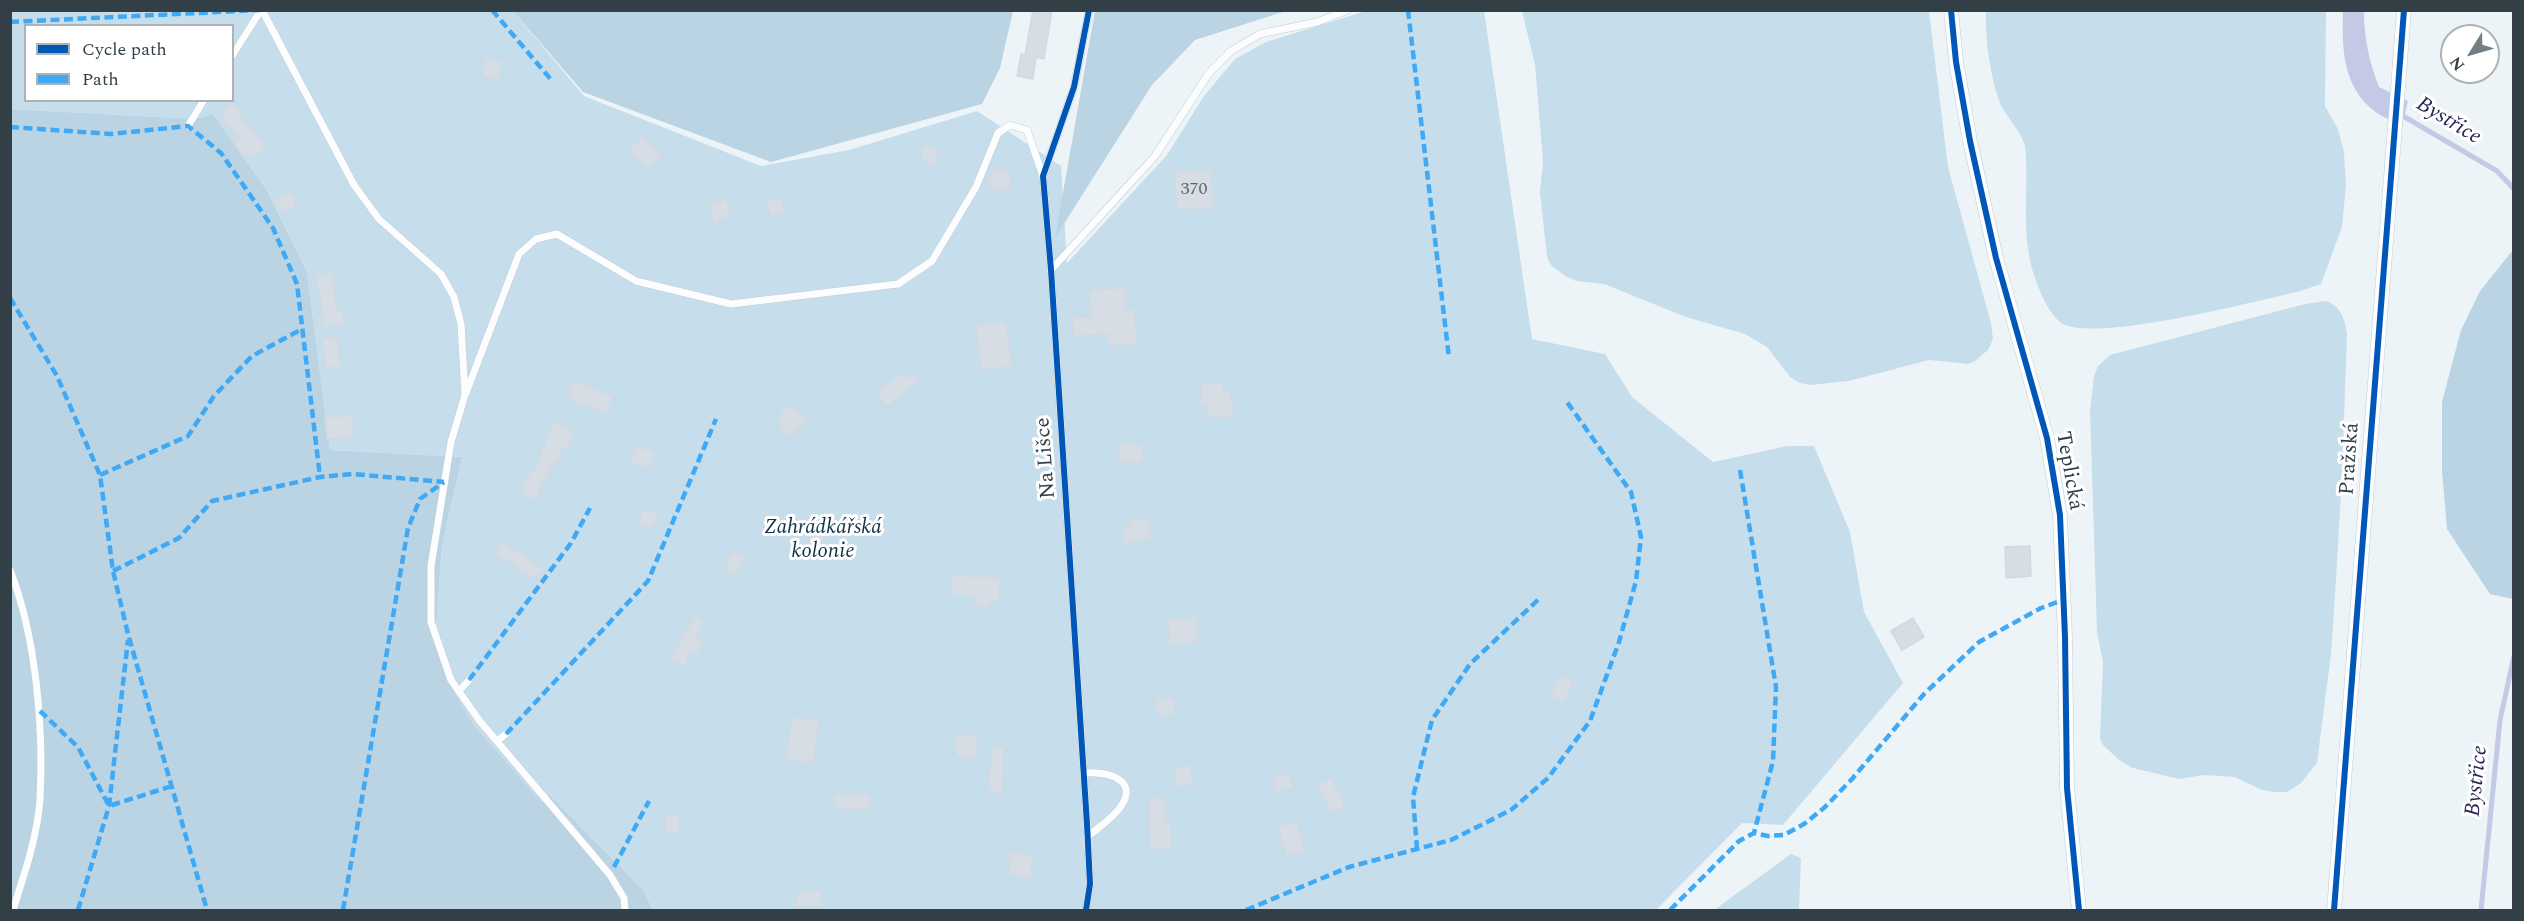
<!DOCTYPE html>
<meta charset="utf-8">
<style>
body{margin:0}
#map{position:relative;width:2524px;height:921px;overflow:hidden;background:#edf4f8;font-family:Spectral,serif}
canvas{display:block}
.frame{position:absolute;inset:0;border:12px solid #323f47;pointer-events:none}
.legend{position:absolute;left:24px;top:24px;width:210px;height:78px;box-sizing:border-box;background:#fff;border:2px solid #adb2b5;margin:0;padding:8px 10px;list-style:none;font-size:18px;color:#323f47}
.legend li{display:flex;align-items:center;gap:12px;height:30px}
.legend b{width:30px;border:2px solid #adb2b5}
.north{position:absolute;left:2440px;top:24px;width:60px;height:60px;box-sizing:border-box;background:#fff;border:2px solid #adb2b5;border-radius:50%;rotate:233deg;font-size:16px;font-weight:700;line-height:24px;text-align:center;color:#323f47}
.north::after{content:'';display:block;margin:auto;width:21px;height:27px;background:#737e85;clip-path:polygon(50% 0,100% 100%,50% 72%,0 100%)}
</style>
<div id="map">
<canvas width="2524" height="921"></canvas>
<div class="frame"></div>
<ul class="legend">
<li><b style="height:8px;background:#0057b8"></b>Cycle path</li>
<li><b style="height:8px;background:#3fa9f5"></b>Path</li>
</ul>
<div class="north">N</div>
</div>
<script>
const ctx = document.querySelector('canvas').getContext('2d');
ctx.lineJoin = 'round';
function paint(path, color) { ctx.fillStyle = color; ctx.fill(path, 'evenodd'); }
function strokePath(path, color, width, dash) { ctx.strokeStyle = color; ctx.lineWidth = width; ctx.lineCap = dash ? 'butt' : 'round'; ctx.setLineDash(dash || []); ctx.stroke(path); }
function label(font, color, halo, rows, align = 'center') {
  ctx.font = font + ' Spectral,serif'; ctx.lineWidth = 6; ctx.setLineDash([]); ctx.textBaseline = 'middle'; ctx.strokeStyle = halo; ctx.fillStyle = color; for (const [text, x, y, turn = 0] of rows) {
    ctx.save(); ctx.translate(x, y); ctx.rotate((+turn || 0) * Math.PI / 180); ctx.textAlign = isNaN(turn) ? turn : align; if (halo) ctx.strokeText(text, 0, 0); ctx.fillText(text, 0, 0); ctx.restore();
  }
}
paint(new Path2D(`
 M10,11h503l71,85 177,70 88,-16 128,-39 84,55 6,97 100,-108 37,-59 31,-37 31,-17 100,-31h118l48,328 73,15 27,43 81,65 74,-16h27l36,86 14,80 39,71 -120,142 -41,-2 -86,87h-1003l-9,-19 -95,-97 -8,7 -67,-76 -27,-45 -11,-51 6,-83 20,-89 -132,-7 -23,-178 -39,-80 -55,-78 -18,5 -184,-10zM26,26h206v74h-206z
 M1522,11h407l19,156 43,156 2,16 -5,11 -13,11 -7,3 -39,-4 -80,21 -39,4 -10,-2 -10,-6 -23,-30 -22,-13 -59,-17 -82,-33 -28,-3 -11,-5 -14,-11 -4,-8 -7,-65 3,-30 -8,-97z
 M1986,11h340l-1,95 13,23 6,23 2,33 -4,42 -21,57 -24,8c-46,10 -198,50 -234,32 -16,-9 -30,-48 -33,-64 -8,-39 -1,-76 -5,-114 -5,-16 -17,-27 -24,-41 -11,-27 -16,-66 -15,-94z
 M2326,301c16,6 18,17 21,32l-5,143 -6,104 -5,74 -14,109 -16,20 -14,9h-12l-13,-2 -27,-13 -31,-2 -25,4 -46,-11 -14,-8 -16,-15 -3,-6 3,-77 -6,-30 -7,-221 4,-35 4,-10 12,-11 195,-51z
 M1791,854l10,4 -2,52h-85z`), '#c6deec');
paint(new Path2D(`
 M513,11h500l-13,57 -18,36 -211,58 -188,-70z
 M1095,11h191l-91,29 -43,45 -97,153z
 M10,109l185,10 18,-5 55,78 39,80 23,178 132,7 -20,89 -6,83 11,51 27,45 67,76 8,-7 95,97 9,19h-642z
 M2513,250v349l-23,-5 -43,-65 -5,-58v-69l19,-72 19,-39z`), '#bad4e3');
paint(new Path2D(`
 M2343,11h21c0,27 5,50 15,76l29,14 -6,24c-8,-4 -18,-7 -25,-12 -35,-25 -35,-65 -34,-102z`), '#c4c9e6');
strokePath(new Path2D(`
 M2398,113l99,58 17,18
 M2481,910l19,-190 14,-64`), '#c4c9e6', 5);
const building = new Path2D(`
 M1033,10h19l-8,49 -12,-3 4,1 -3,22 -16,-3 4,-22 4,1z
 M485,59l17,2 -3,17 -16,-2z
 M234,102l9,13 -2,2 25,31 -13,10 -4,-5 -5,3 -10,-13 5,-4 -19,-26z
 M642,137l19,19 -13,12 -19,-18z
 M923,145l16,5 -5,15 -13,-4z
 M993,168l19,6 -5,18 -19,-6z
 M1211,169l3,39 -37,2 -3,-38z
 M291,193l5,14 -13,5 -10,-13z
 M781,198l3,14 -14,3 -3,-15z
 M726,199l5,16 -17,8 -5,-19z
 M332,273l5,38h6l1,13 -20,3 -4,-35h-2l-2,-16z
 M1125,288l1,21h8l3,35 -29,2v-12l-34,2 -2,-18 19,-1 -2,-27z
 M1006,322l6,44 -31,4 -5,-44z
 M337,337l3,30 -14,1 -3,-29z
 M899,375l21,3 -33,29 -10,-14z
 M575,380l38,17 -7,16 -39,-15z
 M1223,383l1,9h7l2,25 -25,1 -1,-14h-5l-1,-19z
 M792,403l15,19 -19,15 -10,-13 3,-12z
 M346,416h6l2,22 -27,1 -2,-22z
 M554,422l20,9 -7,17 -3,-1 -7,15 -3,-1 -19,39 -15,-7 12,-23 2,1z
 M1142,444l1,17 -24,2v-18z
 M637,446l18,7 -7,15 -18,-6z
 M644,509l14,5 -6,14 -14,-5z
 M1147,518l4,21 -26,4 -3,-16 7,-1 -1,-5z
 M810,530l14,1v15l-16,-2z
 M502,542l41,26 -7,11 -41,-25z
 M2030,546l1,30 -25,2 -1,-31z
 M732,552l13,6 -9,18 -13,-6z
 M952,576l48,1 -1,24h-10l-1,5h-14v-11h-22z
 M695,617l8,4 -7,16 8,5 -7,12 -6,-3 -6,15 -15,-7z
 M1196,617l2,25 -28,3 -2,-26z
 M1913,618l11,19 -22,13 -11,-19z
 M1561,675l12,7 -9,20 -13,-6z
 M1173,697l2,17 -19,2v-17z
 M792,717l27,3 -6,43 -27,-3z
 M956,735h20v23l-20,-1z
 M993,746l11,1 -2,49 -14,-7z
 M1191,765l2,20 -17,2 -2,-19z
 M1289,774l4,14 -17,4 -3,-14z
 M1331,778l14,29 -13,6 -14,-29z
 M835,794h34v16l-34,-1z
 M1164,797l2,27h5l1,25h-22l-1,-51z
 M679,815l1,17 -14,1 -1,-17z
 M1297,821l7,30 -18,5 -8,-30z
 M1011,852l22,3 -3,22 -21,-2z
 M821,891v15l-24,1 -1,-15z`);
paint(building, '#d6dde4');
strokePath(building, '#d2d9e0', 1.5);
const lane = new Path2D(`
 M262,10l92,175 25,34 62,55 13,23 7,27 4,71 -14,47 -20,124v56l20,58 28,40 131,155 14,23 1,12
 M232,56l29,-46
 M188,126l16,-26
 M1051,270l104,-114 54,-83 22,-22 29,-17 57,-12 31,-12
 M466,393l53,-139 17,-15 21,-5 79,47 95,23 167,-20 34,-23 44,-74 22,-54 12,-8 17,5 16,46
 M10,570c26,66 34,159 30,230 -3,38 -16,75 -27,110
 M459,691l10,-11
 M497,741l9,-7
 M1083,773c23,-2 59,6 36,36 -9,11 -21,19 -32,28
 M1086,910l4,-26 -3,-60 -36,-554 -8,-94 31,-89 15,-77`);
const street = new Path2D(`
 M1951,10l5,52 14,79 26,117 51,180 13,77 5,122 2,151 12,122
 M2334,910l70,-900`);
strokePath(lane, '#c3ccd2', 8);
strokePath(street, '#c3ccd2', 15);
strokePath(lane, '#fcfdfe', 7);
strokePath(street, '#fcfdfe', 14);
strokePath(new Path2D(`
 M492,10l61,72
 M1408,10l41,348
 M10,22l250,-12
 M10,127l101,7 77,-8 33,27 52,75 24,56 23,193
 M10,298l47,78 43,99 13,96 15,63 79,276
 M1740,470l36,217 -3,74 -19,72
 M100,475l88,-39 26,-40 38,-40 50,-27
 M113,571l66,-33 33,-37 108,-24 32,-3 92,8
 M469,680l102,-137 19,-35
 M40,711l38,36 31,59 63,-20
 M506,734l142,-153 68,-162
 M1417,849l-4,-52 19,-77 38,-56 70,-66
 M614,867l35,-66
 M78,910l31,-104 19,-166
 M343,910l65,-382 12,-29 24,-17
 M1246,910l103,-43 102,-27 60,-30 37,-32 42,-57 29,-79 17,-61 5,-44 -10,-45 -64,-90
 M1670,910l69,-69 15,-8 14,3 16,-1 20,-11 21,-17 27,-28 72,-85 55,-52 62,-34 22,-8`), '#3fa9f5', 4.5, [9, 4.5]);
strokePath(new Path2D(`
 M1951,10l5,52 14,79 26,117 51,180 13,77 5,122 2,151 12,122
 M1086,910l4,-26 -3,-60 -36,-554 -8,-94 31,-89 15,-77
 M2334,910l70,-900`), '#0057b8', 6);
label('18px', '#5e6971', null, [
 ["370",1194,190]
]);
label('21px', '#323f47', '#fff', [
 ["Na Lišce",1047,458,-94],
 ["Pražská",2351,459,-86],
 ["Teplická",2068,471,80]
]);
label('italic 21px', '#0f3345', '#fff', [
 ["Zahrádkářská",823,529],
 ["kolonie",823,553]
]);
label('italic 22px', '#282557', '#fff', [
 ["Bystřice",2448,122,31],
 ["Bystřice",2478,781,-84]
]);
</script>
